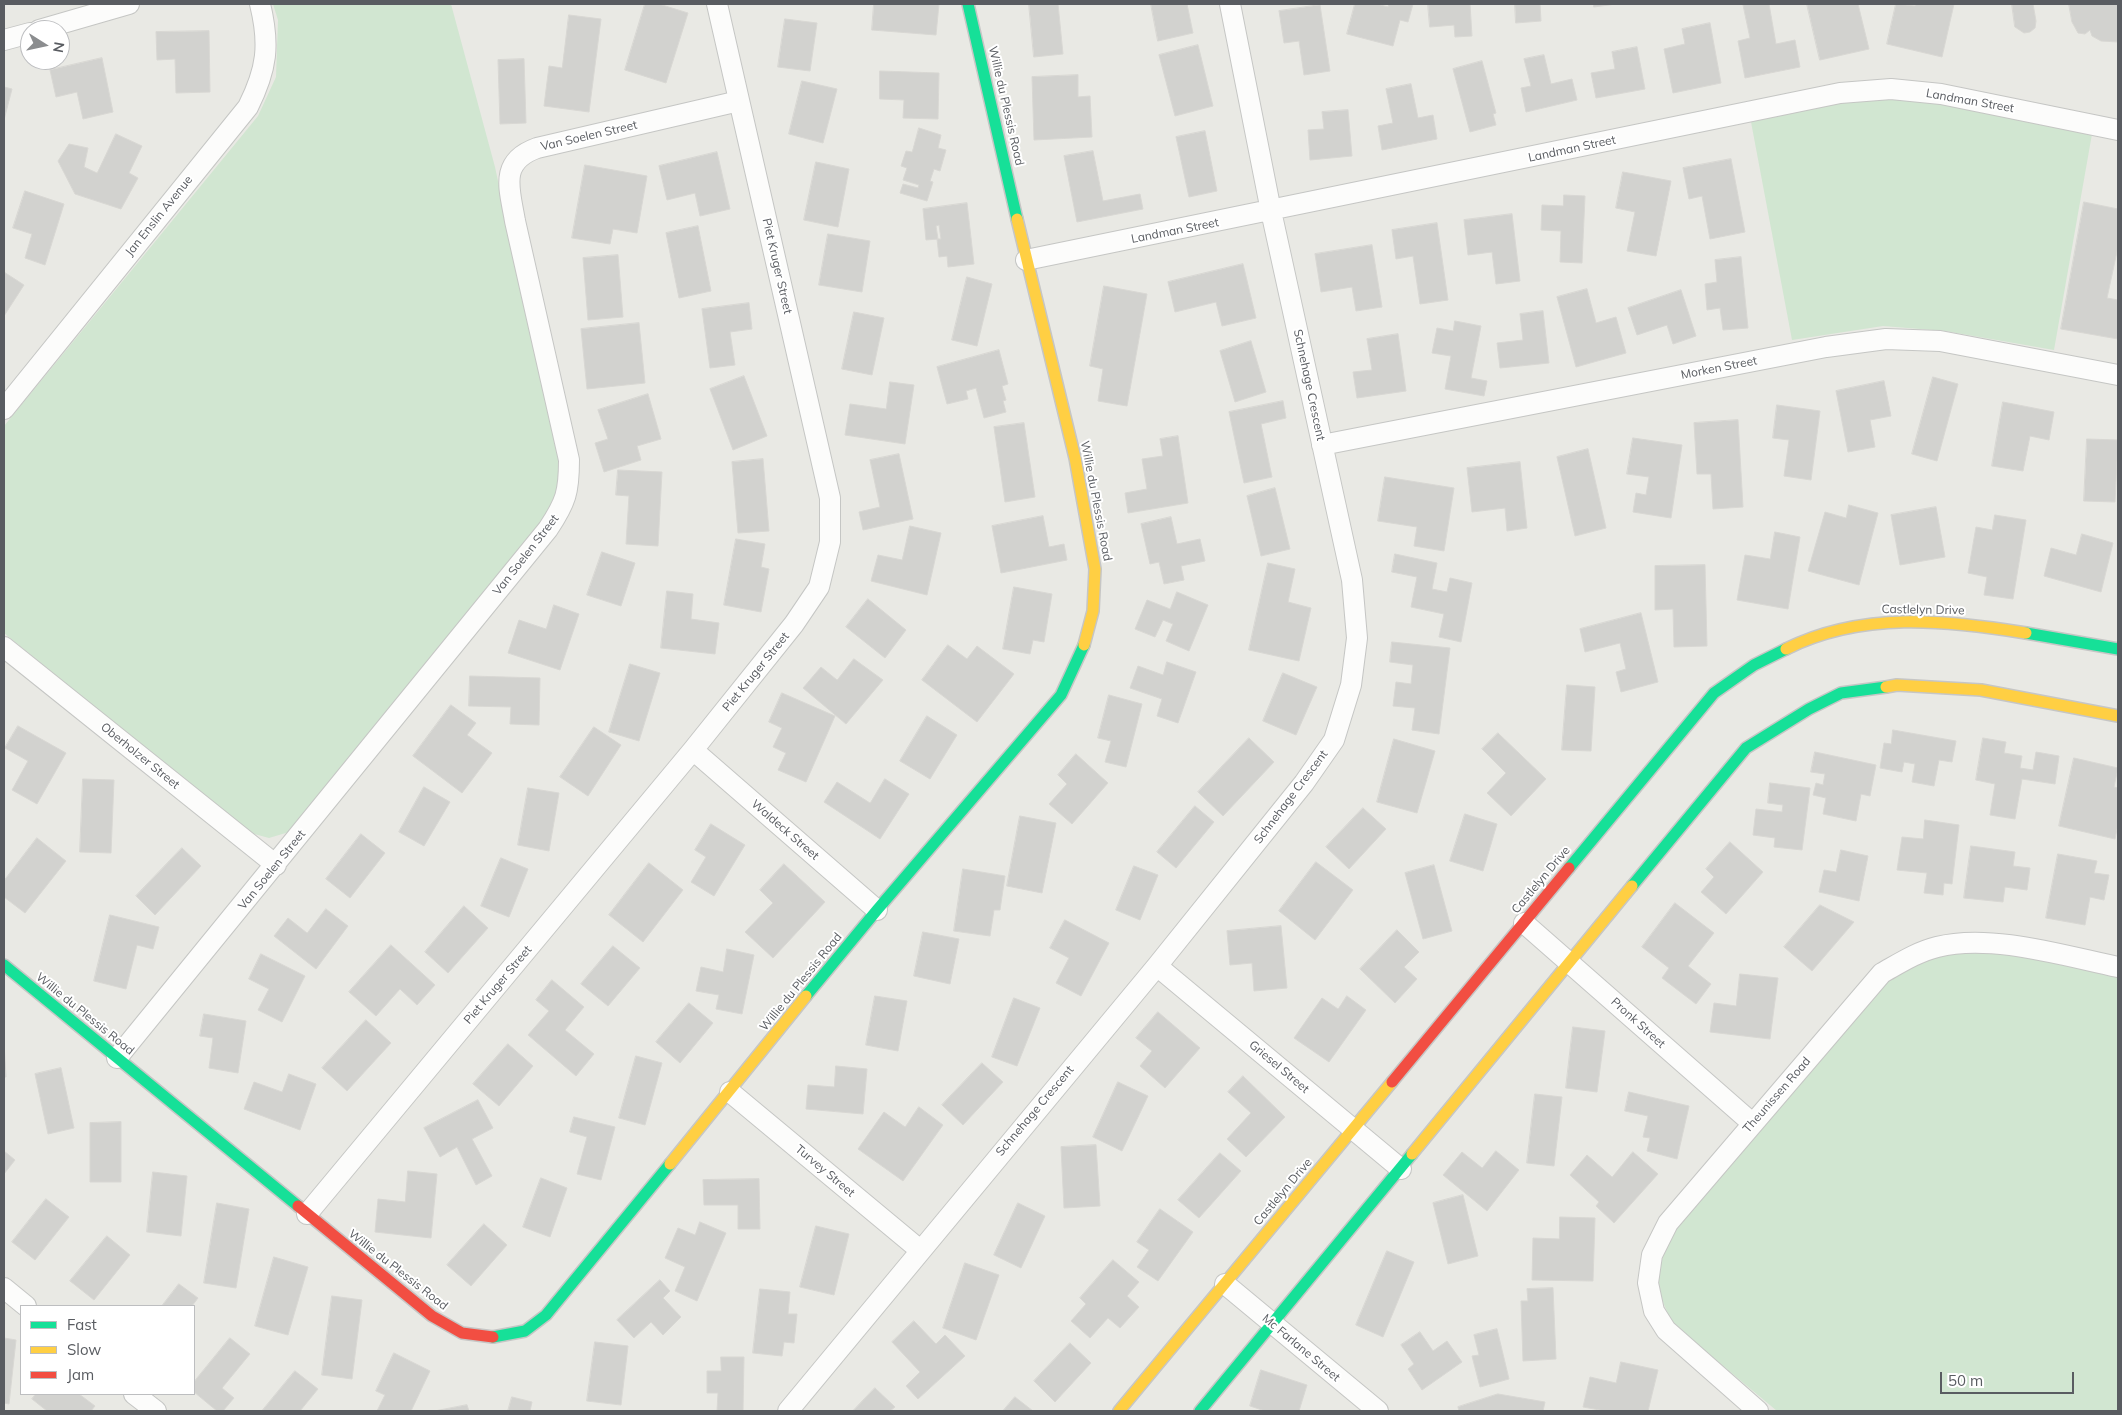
<!DOCTYPE html>
<style>
body{margin:0}
#map{position:relative;width:2122px;height:1415px;overflow:hidden;background:#e9e9e4;font-family:Mulish,sans-serif}
canvas{display:block}
.frame{position:absolute;inset:0;border:5px solid #595c61;pointer-events:none}
.legend{position:absolute;left:20px;top:1305px;width:175px;height:90px;box-sizing:border-box;background:#fff;border:1px solid #bdbec0;margin:0;padding:6px 9px;list-style:none;font-size:15px;color:#595c61}
.legend li{display:flex;align-items:center;gap:10px;height:25px}
.legend b{width:25px;border:1px solid #bdbec0}
.north{position:absolute;left:20px;top:20px;width:50px;height:50px;box-sizing:border-box;background:#fff;border:1px solid #bdbec0;border-radius:50%;rotate:100deg;font-size:14px;font-weight:700;line-height:20px;text-align:center;color:#595c61}
.north::after{content:'';display:block;margin:auto;width:18px;height:22px;background:#8b8d8f;clip-path:polygon(50% 0,100% 100%,50% 72%,0 100%)}
.scale{position:absolute;left:1940px;top:1372px;width:134px;height:22px;box-sizing:border-box;border:2px solid #595c61;border-top:0;padding-left:6px;font-size:15px;line-height:18px;white-space:nowrap;color:#595c61;-webkit-text-stroke:4px #fff;paint-order:stroke}
</style>
<div id="map">
<canvas width="2122" height="1415"></canvas>
<div class="frame"></div>
<ul class="legend">
<li><b style="height:6px;background:#16e098"></b>Fast</li>
<li><b style="height:6px;background:#ffcf43"></b>Slow</li>
<li><b style="height:6px;background:#f24e42"></b>Jam</li>
</ul>
<div class="north">N</div>
<div class="scale">50 m</div>
</div>
<script>
const ctx = document.querySelector('canvas').getContext('2d');
ctx.lineJoin = 'round';
function paint(path, color) { ctx.fillStyle = color; ctx.fill(path, 'evenodd'); }
function strokePath(path, color, width, dash) { ctx.strokeStyle = color; ctx.lineWidth = width; ctx.lineCap = dash ? 'butt' : 'round'; ctx.setLineDash(dash || []); ctx.stroke(path); }
function label(font, color, halo, rows, align = 'center') {
  ctx.font = font + ' Mulish,sans-serif'; ctx.lineWidth = 4; ctx.setLineDash([]); ctx.textBaseline = 'middle'; ctx.strokeStyle = halo; ctx.fillStyle = color; for (const [text, x, y, turn = 0] of rows) {
    ctx.save(); ctx.translate(x, y); ctx.rotate((+turn || 0) * Math.PI / 180); ctx.textAlign = isNaN(turn) ? turn : align; if (halo) ctx.strokeText(text, 0, 0); ctx.fillText(text, 0, 0); ctx.restore();
  }
}
paint(new Path2D(`
 M273,4h178l44,163 64,296c0,31 -1,37 -19,62l-251,307 -20,6 -22,-6 -243,-199v-207l254,-310 18,-39 2,-57z
 M1891,98l50,4 151,32 -38,216 -109,-19 -62,-5 -91,14 -41,-218 92,-20z
 M1964,947l154,26v438h-341l-103,-86c-22,-39 -18,-56 0,-95l214,-256z`), '#d1e6d1');
const building = new Path2D(`
 M645,4h14l29,9 -22,70 -41,-13z
 M874,4h65l-3,31 -64,-5z
 M1029,4h29l5,50 -29,3z
 M1151,4h36l6,29 -35,8z
 M1355,4h22l11,3 1,-3h24l-5,18 -8,-2 -7,26 -46,-12z
 M1428,4h42l2,32 -17,1 -1,-12 -24,2z
 M1515,4h25l1,17 -25,2z
 M1594,4h22l-22,3z
 M1769,4l7,40 19,-4 5,27 -55,11 -7,-37 12,-3 -7,-33z
 M1807,4h51l11,45 -49,11z
 M1896,4l19,2 1,-2h38l-12,53 -55,-13z
 M2012,4h21l3,17 -1,7 -5,4 -6,1 -9,-6z
 M2069,4h49v38l-17,-1 -9,-5 -2,-6 -5,4 -7,-1 -6,-11z
 M1320,5l10,66 -26,4 -5,-34 -15,2 -5,-32z
 M569,15l32,4 -12,93 -45,-6 5,-40 13,2z
 M785,19l32,4 -7,48 -32,-4z
 M1710,23l11,60 -48,10 -9,-44 21,-5 -3,-15z
 M209,31l1,61 -34,1 -1,-34 -18,1 -1,-28z
 M1198,45l15,61 -38,10 -16,-61z
 M1637,47l8,42 -49,9 -5,-25 24,-4 -3,-17z
 M1544,55l7,29 21,-5 5,21 -51,12 -5,-24 10,-2 -7,-27z
 M102,58l11,54 -30,7 -6,-27 -21,5 -6,-27z
 M524,59l2,64 -26,1 -2,-64z
 M1482,61l14,52 -3,1 3,11 -26,7 -17,-63z
 M880,71l59,2 -1,46 -35,-1 1,-18 -24,-1z
 M1078,75v22l12,-1 2,41 -58,3 -2,-63z
 M802,81l35,8 -14,54 -34,-9z
 M1411,84l7,34 15,-3 4,24 -55,11 -4,-24 15,-3 -7,-34z
 M4,87l8,2 -8,31z
 M1348,110l4,46 -42,4 -2,-30 16,-1 -2,-17z
 M919,128l22,7 -3,13 8,2 -6,21 -6,-2 -4,12 3,1 -6,19 -27,-8 3,-9 15,4 1,-3 -16,-5 4,-12 -6,-2 5,-15 6,1z
 M1205,131l12,60 -28,6 -13,-60z
 M116,134l26,12 -13,27 9,5 -17,31 -46,-15 -17,-33 11,-17 19,4 -4,19 13,6z
 M1093,151l10,50 37,-7 3,15 -66,13 -13,-66z
 M717,152l13,57 -30,7 -5,-23 -28,7 -8,-34z
 M1731,159l14,73 -35,7 -8,-43 -13,3 -6,-31z
 M816,162l33,7 -11,58 -34,-7z
 M585,165l62,11 -10,57 -24,-4 -3,15 -38,-6z
 M1623,172l48,9 -15,75 -29,-5 8,-39 -19,-4z
 M25,191l39,13 -19,61 -20,-7 7,-24 -19,-6z
 M1564,195l21,1 -3,67 -22,-1 1,-31 -20,-1 1,-25 21,1z
 M2084,202l34,7v38l-11,51 11,2v39l-57,-10z
 M967,203l7,61 -26,3 -1,-11 -8,1 -2,-18h4l-2,-14 -3,1 2,13 -12,1 -3,-31z
 M1512,214l8,67 -24,3 -4,-32 -24,3 -4,-35z
 M1437,223l11,77 -28,4 -7,-48 -17,3 -4,-29z
 M698,226l13,65 -32,7 -13,-65z
 M828,234l42,7 -8,51 -43,-7z
 M1372,245l10,62 -26,4 -4,-24 -31,5 -6,-38z
 M618,255l5,62 -35,3 -5,-62z
 M1741,257l7,71 -25,2 -3,-22 -13,2 -2,-26 12,-2 -2,-22z
 M1243,264l13,54 -34,8 -6,-24 -41,10 -7,-30z
 M4,272l20,13 -20,31z
 M967,277l25,7 -15,62 -25,-6z
 M1104,286l43,8 -20,112 -29,-5 5,-32 -13,-3z
 M1587,289l9,34 20,-6 10,36 -50,14 -19,-70z
 M1681,290l15,46 -23,8 -6,-19 -30,10 -9,-27z
 M749,303l3,26 -22,3 5,33 -25,3 -8,-59z
 M1543,311l6,52 -49,5 -3,-25 26,-3 -3,-26z
 M854,312l30,6 -12,57 -30,-6z
 M1455,321l26,5 -10,52 16,3 -3,15 -39,-7 6,-33 -19,-3 5,-25 16,3z
 M639,323l6,60 -58,6 -6,-60z
 M1398,334l8,57 -49,7 -4,-26 19,-2 -5,-31z
 M1251,341l15,51 -31,10 -15,-51z
 M999,350l9,34 -6,2 4,14 -3,1 3,11 -22,6 -8,-30 -10,3 2,8 -21,5 -10,-37z
 M744,376l23,60 -34,14 -23,-61z
 M1933,377l25,7 -21,77 -25,-7z
 M1884,381l7,35 -21,4 5,27 -27,5 -12,-61z
 M890,382l24,3 -9,59 -60,-9 5,-31 36,5z
 M648,394l13,45 -24,7 4,14 -37,12 -9,-29 13,-4 -10,-29z
 M1283,401l3,17 -25,6 11,53 -28,6 -15,-71z
 M2003,402l51,10 -5,28 -19,-4 -7,35 -31,-5z
 M1777,405l43,6 -9,69 -27,-4 5,-36 -16,-2z
 M1738,420l5,87 -30,2 -2,-35h-14l-3,-51z
 M1024,423l11,74 -30,5 -11,-75z
 M1178,436l10,67 -60,10 -3,-20 22,-4 -5,-30 21,-3 -3,-17z
 M1633,438l49,7 -11,73 -38,-6 3,-19 10,2 3,-18 -22,-3z
 M2087,439l31,1 -3,62 -31,-1z
 M1588,449l18,79 -31,8 -18,-79z
 M899,454l14,65 -50,11 -4,-18 21,-5 -10,-47z
 M763,459l6,72 -31,2 -6,-71z
 M1520,462l7,66 -20,3 -2,-23 -33,4 -5,-44z
 M618,470l44,2 -4,74 -32,-2 3,-48 -13,-1z
 M1385,477l69,11 -10,63 -30,-5 3,-19 -39,-6z
 M1275,488l15,61 -29,7 -14,-60z
 M1849,505l29,8 -19,72 -51,-14 17,-59 21,6z
 M1936,507l9,50 -45,8 -9,-50z
 M1995,515l31,5 -13,79 -29,-4 3,-18 -19,-4 8,-46 16,3z
 M1043,516l6,31 15,-3 3,16 -66,13 -9,-47z
 M1171,517l6,27 23,-5 5,22 -24,5 3,14 -20,4 -5,-22 -9,2 -9,-40z
 M910,526l31,7 -14,62 -56,-14 7,-26 24,5z
 M1775,532l25,5 -12,72 -51,-9 8,-45 25,4z
 M2082,534l31,9 -12,49 -57,-16 7,-28 25,7z
 M736,539l29,5 -4,23 8,2 -8,43 -37,-7z
 M602,552l33,11 -14,43 -34,-11z
 M1395,554l42,9 -5,26 15,3 3,-14 22,5 -11,59 -22,-5 5,-23 -33,-7 6,-30 -25,-5z
 M1268,563l27,6 -7,33 23,6 -12,53 -50,-11z
 M1705,565l2,81 -33,1 -1,-38 -18,1v-44z
 M1014,587l38,7 -8,48 -11,-2 -3,14 -27,-5z
 M667,591l26,3 -2,25 28,4 -4,31 -54,-6z
 M1177,592l31,13 -19,46 -23,-10 7,-17 -10,-4 -8,17 -20,-8 12,-29 23,9z
 M868,599l38,31 -21,28 -39,-31z
 M554,605l25,9 -19,56 -52,-17 11,-33 27,9z
 M1641,613l17,69 -37,10 -5,-20 10,-3 -6,-26 -35,9 -5,-23z
 M1392,642l58,6 -11,86 -27,-4 3,-22 -22,-2 3,-24 15,2 2,-19 -23,-3z
 M948,645l19,14 10,-13 37,28 -37,48 -55,-42z
 M854,659l29,21 -37,44 -43,-36 18,-21 16,13z
 M1167,662l29,10 -18,51 -21,-7 5,-17 -32,-11 8,-22 25,9z
 M630,664l30,9 -21,68 -30,-9z
 M1283,673l34,14 -21,48 -33,-14z
 M470,676l70,2 -1,47 -29,-1 1,-17 -42,-1z
 M1567,685l28,2 -4,64 -29,-1z
 M782,693l53,23 -29,66 -28,-12 8,-17 -13,-6 9,-19 -13,-6z
 M1109,695l33,9 -16,63 -21,-5 6,-21 -13,-3z
 M451,705l25,18 -9,12 25,18 -30,40 -49,-37z
 M927,716l30,19 -27,44 -30,-18z
 M18,726l48,27 -29,51 -25,-14 16,-29 -23,-13z
 M594,727l27,18 -33,51 -28,-19z
 M1893,730l63,11 -4,21 -13,-2 -5,26 -22,-4 3,-18 -11,-2 -2,10 -22,-4 4,-25 7,1z
 M1498,733l48,46 -35,37 -24,-23 19,-20 -24,-24z
 M1249,738l25,24 -51,54 -25,-24z
 M1983,738l23,4 -2,11 18,3 -2,12 13,2 3,-18 23,4 -4,28 -33,-5 -7,40 -25,-4 5,-31 -19,-4z
 M1394,739l41,12 -18,62 -40,-11z
 M1815,752l61,13 -6,31 -9,-2 -5,27 -33,-7 3,-16 -13,-3 3,-12 7,2 2,-11 -14,-2z
 M1076,754l32,29 -36,41 -23,-20 18,-20 -9,-9z
 M2074,758l44,10 -4,19 4,1v36l-3,15 -56,-13z
 M83,779l31,1 -3,73 -31,-1z
 M885,779l24,15 -29,45 -56,-37 13,-20 33,21z
 M1770,783l40,5 -8,62 -28,-3 1,-9 -22,-3 3,-26 26,3 1,-7 -15,-2z
 M424,787l26,15 -26,44 -25,-14z
 M528,788l31,5 -10,58 -31,-6z
 M1195,806l19,16 -38,46 -19,-16z
 M1363,808l23,21 -37,40 -23,-22z
 M1465,814l32,10 -14,47 -33,-10z
 M1020,816l36,7 -14,70 -35,-7z
 M1925,820l34,5 -7,59 -8,-1 -1,12 -19,-2 3,-20 -30,-3 5,-33 21,2z
 M711,824l34,21 -31,51 -23,-14 15,-25 -11,-7z
 M361,834l24,19 -35,45 -24,-19z
 M37,838l29,23 -41,52 -21,-16v-16z
 M1730,842l33,30 -37,42 -25,-22 13,-15 -8,-8z
 M1971,846l44,6 -2,14 17,2 -3,22 -22,-3 -2,15 -39,-4z
 M182,848l19,18 -46,49 -19,-19z
 M1841,850l27,6 -9,45 -40,-9 5,-22 12,2z
 M2058,854l39,7 -3,12 15,2 -5,25 -14,-3 -5,28 -39,-7z
 M501,858l27,11 -19,48 -28,-11z
 M1316,862l37,28 -38,50 -36,-29z
 M649,863l34,27 -40,52 -34,-27z
 M784,864l41,38 -52,56 -28,-26 28,-29 -13,-13z
 M1434,865l18,66 -29,8 -18,-66z
 M1134,866l24,9 -18,45 -24,-10z
 M963,869l42,7 -5,34h-6l-4,26 -36,-5z
 M1675,903l39,30 -26,33 23,18 -15,20 -34,-26 7,-10 -27,-21z
 M1820,905l34,17 -42,49 -28,-24z
 M464,906l24,22 -40,45 -23,-21z
 M326,909l22,17 -32,43 -42,-33 14,-18 19,15z
 M110,915l49,12 -6,22 -16,-4 -11,44 -32,-8z
 M1065,920l44,23 -28,53 -25,-13 13,-25 -19,-10z
 M1281,926l6,62 -33,3 -2,-28 -22,2 -3,-34z
 M1397,930l22,22 -15,15 13,12 -22,24 -35,-34z
 M923,932l36,7 -9,45 -36,-8z
 M391,945l44,40 -18,20 -17,-16 -24,27 -27,-24z
 M613,946l27,22 -32,38 -27,-22z
 M727,949l27,6 -12,59 -26,-5 3,-14 -23,-4 5,-24 22,5z
 M261,954l44,22 -23,46 -24,-12 11,-21 -20,-10z
 M1740,974l38,4 -8,61 -60,-7 4,-29 22,3z
 M552,980l32,27 -19,23 29,24 -18,22 -48,-41 21,-24 -13,-11z
 M875,996l32,5 -9,50 -32,-6z
 M1347,996l19,14 -37,52 -35,-24 28,-40 16,11z
 M1014,998l26,10 -23,58 -25,-9z
 M689,1003l24,20 -33,40 -24,-21z
 M1158,1012l42,36 -35,40 -25,-22 12,-15 -16,-13z
 M204,1014l42,7 -8,52 -29,-5 4,-30 -13,-2z
 M366,1020l25,23 -44,48 -25,-23z
 M1573,1027l32,4 -8,61 -31,-4z
 M4,1043l2,34h-2z
 M508,1044l25,22 -34,40 -26,-22z
 M636,1056l26,7 -17,62 -26,-7z
 M982,1063l21,19 -40,43 -21,-20z
 M836,1066l31,3 -4,45 -57,-5 2,-24 26,2z
 M61,1068l13,60 -26,6 -13,-60z
 M289,1074l27,10 -16,46 -56,-21 10,-27 28,10z
 M1243,1076l42,41 -39,40 -19,-18 24,-26 -23,-21z
 M1118,1082l30,14 -26,55 -29,-14z
 M1629,1092l60,14 -12,53 -30,-8 3,-13 -7,-1 5,-21 -23,-5z
 M1535,1094l27,3 -8,69 -27,-3z
 M478,1100l15,28 -21,11 20,37 -16,9 -19,-38 -17,10 -16,-29z
 M919,1107l24,18 -40,56 -45,-32 26,-37 21,15z
 M574,1117l41,10 -14,53 -24,-6 10,-37 -17,-5z
 M121,1122v60h-31v-59z
 M1096,1145l4,61 -36,2 -3,-61z
 M4,1151l11,9 -11,14z
 M1496,1151l23,19 -32,41 -44,-36 19,-23 20,16z
 M1633,1152l25,22 -44,49 -18,-17 3,-4 -29,-27 17,-20 25,22z
 M1220,1153l21,18 -42,47 -21,-18z
 M408,1171l29,3 -6,64 -56,-6 3,-33 27,3z
 M153,1172l34,4 -6,60 -34,-4z
 M541,1178l26,10 -17,49 -27,-10z
 M759,1179l1,50h-22v-24h-34l-1,-25z
 M1463,1195l15,61 -30,8 -15,-61z
 M46,1199l23,18 -34,43 -23,-18z
 M217,1203l32,6 -13,79 -32,-5z
 M1018,1203l27,13 -24,52 -27,-13z
 M1160,1209l33,23 -35,49 -21,-14 12,-17 -12,-8z
 M1560,1217l35,1 -2,63 -61,-1 1,-42 26,1z
 M700,1222l26,11 -29,68 -22,-10 10,-24 -20,-9 13,-30 17,7z
 M484,1224l23,21 -36,41 -24,-21z
 M816,1226l33,8 -15,61 -34,-8z
 M107,1236l23,19 -36,45 -24,-19z
 M1387,1251l27,11 -31,75 -27,-12z
 M274,1257l34,10 -20,68 -33,-9z
 M1113,1260l26,22 -12,14 12,11 -19,21 -12,-10 -18,20 -19,-17 15,-17 -6,-6z
 M965,1263l34,12 -23,65 -33,-12z
 M660,1280l10,11 -7,7 18,19 -18,18 -12,-13 -17,16 -17,-18z
 M179,1284l19,14 -6,8h-30z
 M1553,1288l3,71 -33,2 -2,-60h7l-1,-12z
 M760,1289l30,3 -2,22h9l-3,29 -10,-1 -2,14 -29,-3z
 M332,1296l30,4 -10,79 -30,-4z
 M914,1321l22,23 9,-9 20,21 -47,43 -12,-13 14,-14 -28,-30z
 M1497,1329l12,50 -29,8 -8,-31 7,-1 -5,-20z
 M1420,1332l13,19 14,-10 15,21 -40,28 -14,-21 6,-5 -13,-19z
 M4,1338l12,2 -7,64 -5,-1z
 M230,1338l20,16 -28,34 12,10 -11,13h-6l-23,-19v-10z
 M595,1342l33,4 -7,59 -34,-4z
 M1070,1343l21,20 -36,39 -21,-21z
 M394,1353l36,18 -19,40h-34l8,-16 -9,-4z
 M721,1357h23l-1,54h-26l1,-18h-11v-22h14z
 M1621,1362l37,8 -10,41h-43l-22,-4 7,-30 26,6z
 M1261,1370l46,15 -8,26h-34l-15,-5z
 M295,1371l23,18 -18,22h-38z
 M875,1388l20,19 -5,4h-37z
 M36,1394h43l16,12 -4,5h-44l-15,-12z
 M1498,1394l47,8 -2,9h-84l-1,-4z
 M512,1397l20,5 -2,9h2h-24z
 M1015,1397l18,14h-30z
 M467,1405l2,6h-34z`);
paint(building, '#d2d2cf');
strokePath(building, '#d8d7d3', 1);
const street = new Path2D(`
 M39,30l90,-26
 M4,40l26,-7
 M1026,260l814,-167 51,-4 50,5 177,36
 M4,409l244,-302c19,-38 22,-62 12,-103
 M1322,445l504,-98 60,-8 54,2 178,34
 M4,647l272,218
 M693,750l184,160
 M1524,923l228,200
 M1157,966l244,203
 M117,1058l431,-529c18,-27 21,-37 21,-69l-54,-239c-5,-31 -17,-59 22,-73l202,-47
 M730,1092l190,158
 M307,1214l386,-464 101,-126 25,-37 11,-45v-44l-113,-494
 M1225,1284l153,127
 M4,1288l22,18
 M134,1394l22,17
 M788,1411l369,-445 147,-183 30,-43 17,-55 6,-47 -5,-58 -81,-369 -41,-207
 M1758,1411l-92,-81 -12,-19 -6,-28 4,-28 16,-32 214,-250c18,-10 35,-21 55,-26 53,-14 128,9 181,20`);
const fast = new Path2D(`
 M968,4l49,215
 M2026,633l92,16
 M1569,868l145,-175 40,-28 32,-16
 M1632,886l114,-138 63,-39 32,-16 45,-6
 M4,965l294,241
 M806,996l71,-86 184,-215 23,-50
 M493,1337l32,-6 21,-16 124,-151
 M1200,1411l212,-257`);
const slow = new Path2D(`
 M1017,219l58,239 20,111 -2,42 -9,34
 M1786,649c76,-38 159,-29 240,-16
 M1886,687l11,-2 84,5 137,26
 M1412,1154l220,-268
 M670,1164l136,-168
 M1119,1411l273,-329`);
const jam = new Path2D(`
 M1392,1082l177,-214
 M298,1206l134,110 30,17 31,4`);
strokePath(street, '#c5c6c4', 22);
strokePath(fast, '#c6c6c5', 14);
strokePath(slow, '#c6c6c5', 14);
strokePath(jam, '#c6c6c5', 14);
strokePath(street, '#fcfcfb', 20);
strokePath(fast, '#16e098', 11);
strokePath(slow, '#ffcf43', 11);
strokePath(jam, '#f24e42', 11);
label('12px', '#595c61', '#fff', [
 ["Landman Street",1970,101,10],
 ["Willie du Plessis Road",1006,106,77],
 ["Van Soelen Street",589,136,-13],
 ["Landman Street",1572,149,-12],
 ["Jan Enslin Avenue",159,216,-51],
 ["Landman Street",1175,231,-11],
 ["Piet Kruger Street",777,266,77],
 ["Morken Street",1719,368,-11],
 ["Schnehage Crescent",1309,385,78],
 ["Willie du Plessis Road",1096,501,79],
 ["Van Soelen Street",526,555,-52],
 ["Castlelyn Drive",1923,610,1],
 ["Piet Kruger Street",756,672,-51],
 ["Oberholzer Street",140,756,39],
 ["Schnehage Crescent",1291,797,-53],
 ["Waldeck Street",785,830,41],
 ["Van Soelen Street",272,870,-51],
 ["Castlelyn Drive",1541,880,-50],
 ["Willie du Plessis Road",801,982,-51],
 ["Piet Kruger Street",498,985,-50],
 ["Willie du Plessis Road",85,1014,39],
 ["Pronk Street",1638,1023,42],
 ["Griesel Street",1279,1067,40],
 ["Theunissen Road",1777,1095,-49],
 ["Schnehage Crescent",1035,1111,-50],
 ["Turvey Street",825,1171,40],
 ["Castlelyn Drive",1283,1192,-50],
 ["Willie du Plessis Road",398,1270,38],
 ["Mc Farlane Street",1301,1348,40]
]);
</script>
